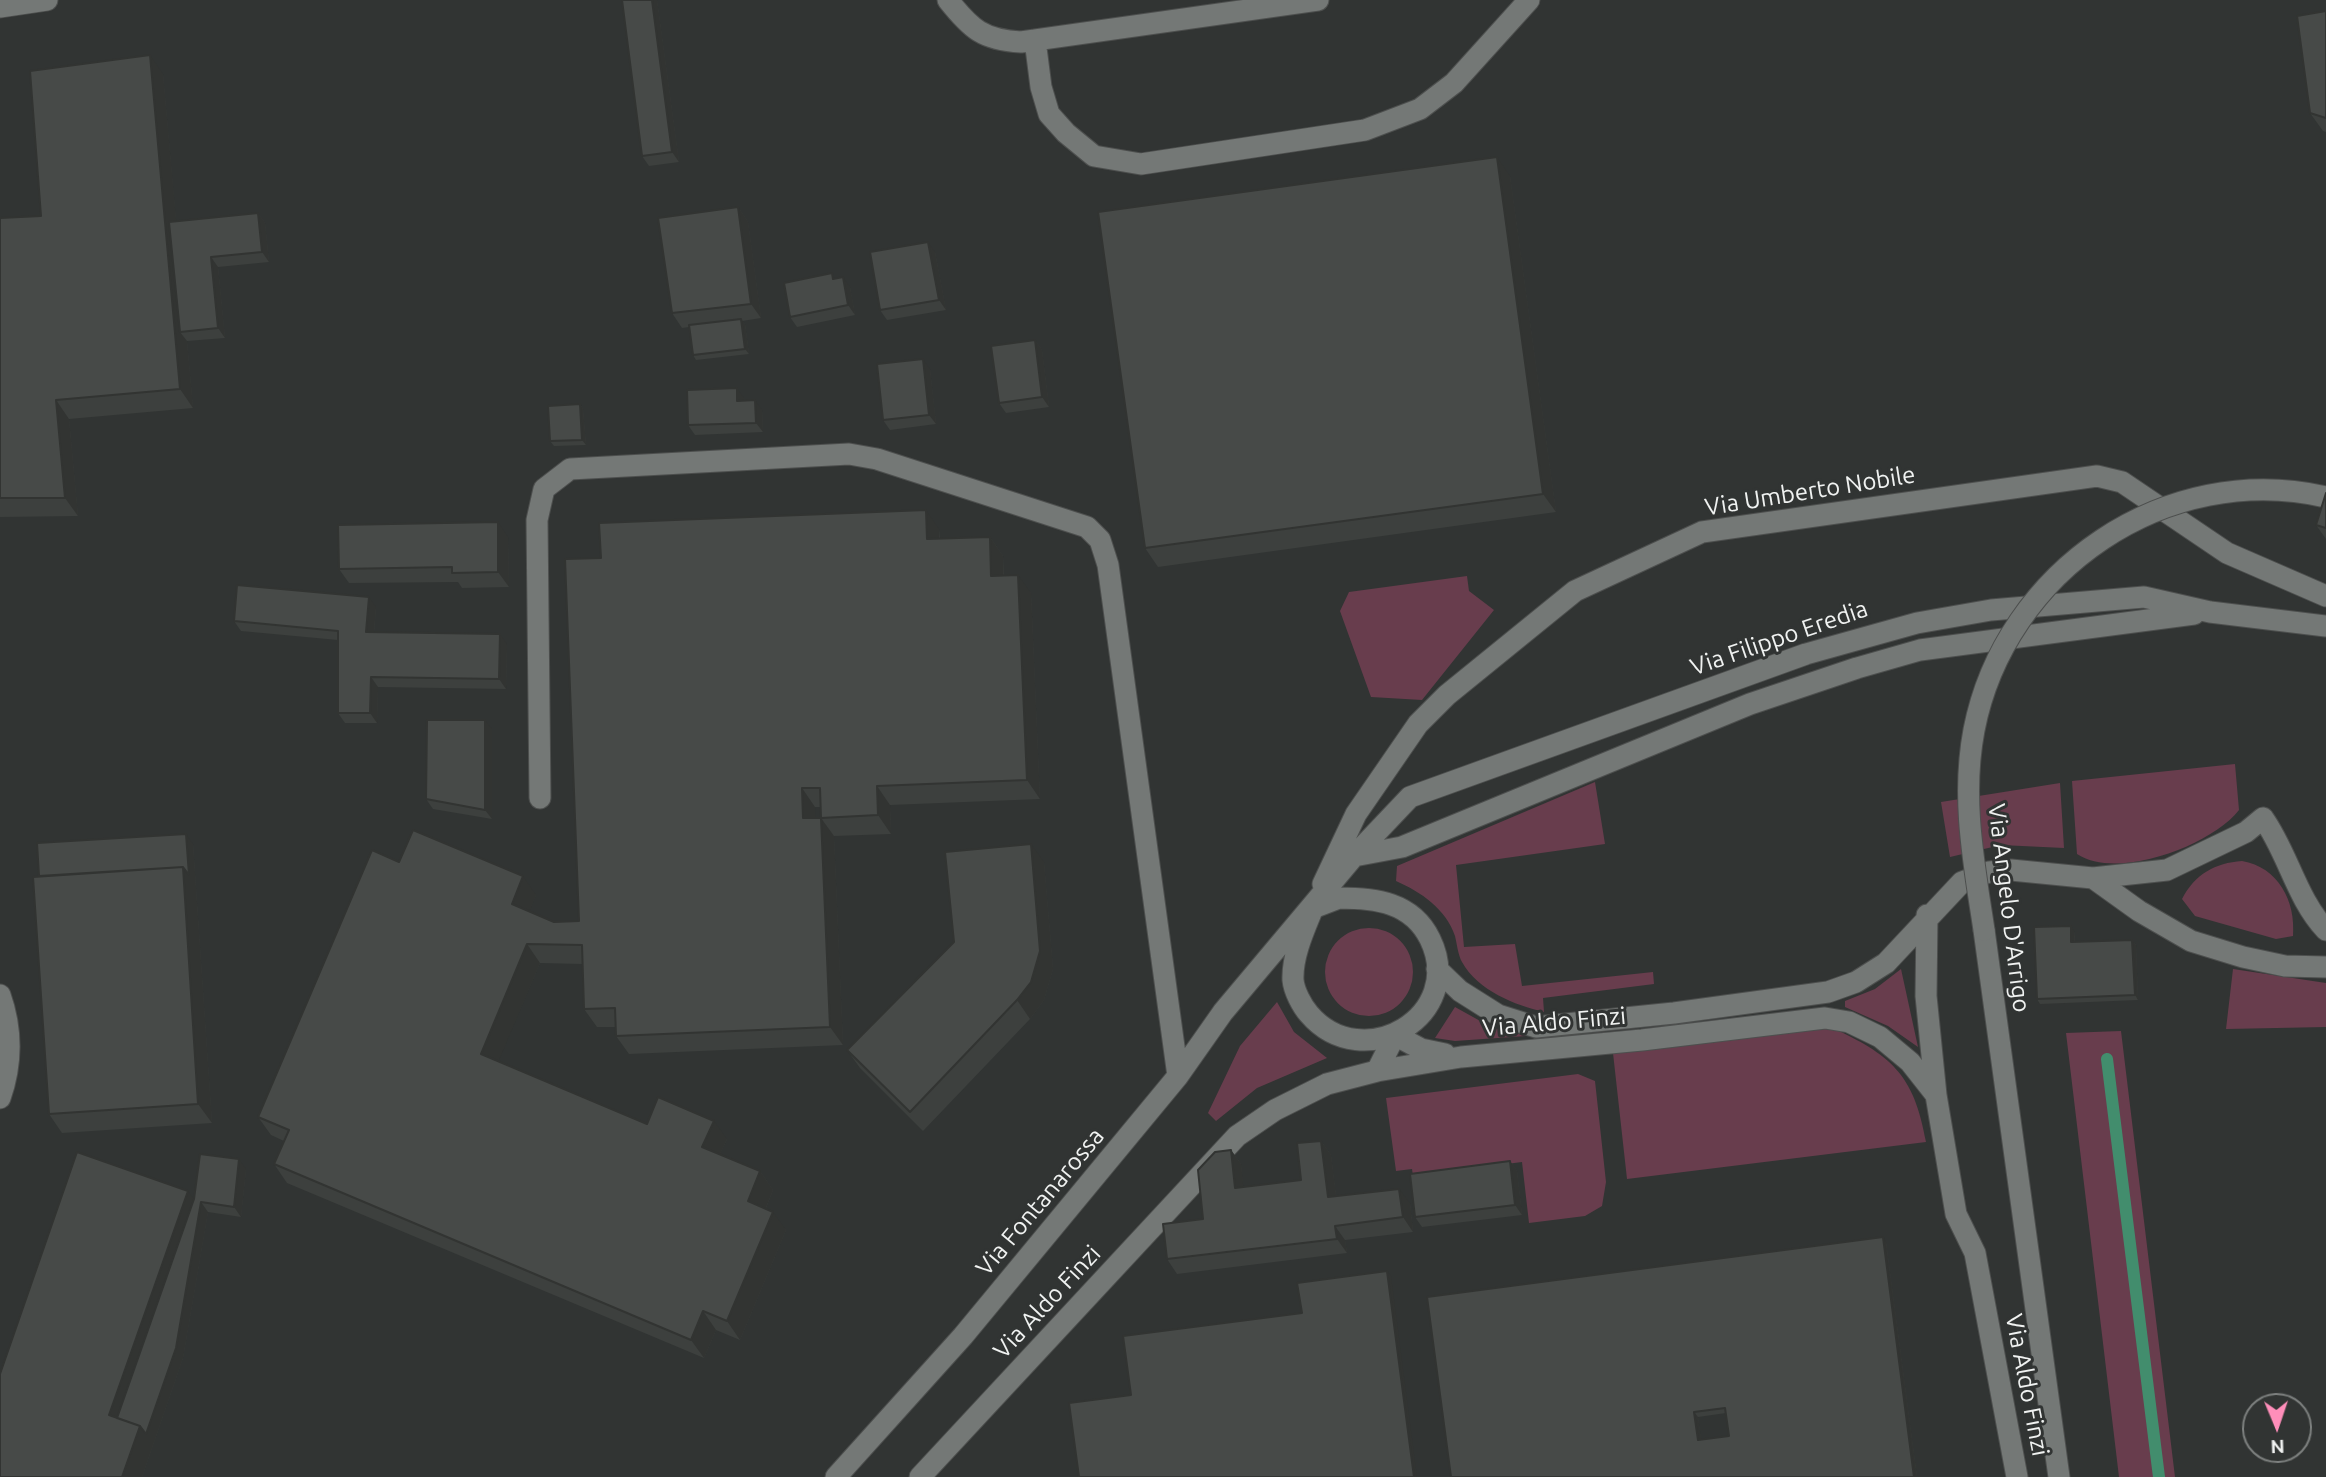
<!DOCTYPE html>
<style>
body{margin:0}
#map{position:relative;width:2326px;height:1477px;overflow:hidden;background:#313433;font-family:Ubuntu,sans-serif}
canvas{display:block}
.north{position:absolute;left:2242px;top:1393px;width:70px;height:70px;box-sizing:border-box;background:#313433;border:2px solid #7d807f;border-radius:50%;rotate:178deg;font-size:19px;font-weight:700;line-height:28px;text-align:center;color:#f0f2f1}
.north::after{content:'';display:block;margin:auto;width:24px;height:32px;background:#ff8eba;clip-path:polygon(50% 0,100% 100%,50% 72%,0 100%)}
</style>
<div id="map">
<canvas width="2326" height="1477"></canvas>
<div class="north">N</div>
</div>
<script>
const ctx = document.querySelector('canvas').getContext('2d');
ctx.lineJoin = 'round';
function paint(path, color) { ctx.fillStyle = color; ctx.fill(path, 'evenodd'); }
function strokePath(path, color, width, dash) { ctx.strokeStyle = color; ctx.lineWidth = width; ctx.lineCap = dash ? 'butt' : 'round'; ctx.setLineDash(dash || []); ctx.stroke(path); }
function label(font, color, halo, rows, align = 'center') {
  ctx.font = font + ' Ubuntu,sans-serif'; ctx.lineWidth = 6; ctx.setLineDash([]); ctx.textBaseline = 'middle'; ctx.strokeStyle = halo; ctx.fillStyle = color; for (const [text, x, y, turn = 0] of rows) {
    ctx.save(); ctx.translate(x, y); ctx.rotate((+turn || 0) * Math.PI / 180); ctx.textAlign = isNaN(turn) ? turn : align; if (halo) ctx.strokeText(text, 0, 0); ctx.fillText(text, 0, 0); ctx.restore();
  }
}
paint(new Path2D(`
 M1467,576l2,15 25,19 -72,90 -51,-3 -31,-86 9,-19z
 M2235,764l4,46c-27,35 -121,71 -162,44l-5,-73z
 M1595,782l10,62 -149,21 8,82 51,-3 7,42 131,-14 1,12 -111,14 1,14c-29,-7 -66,-21 -82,-50 -4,-7 -5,-18 -7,-26 -9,-27 -34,-44 -59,-55l1,-15z
 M2060,783l4,65 -63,-3 -51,12 -9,-55z
 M2242,861c36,6 54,40 51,75l-17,3 -81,-23 -13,-17c13,-25 33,-36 60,-38z
 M1325 972a44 44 0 1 1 88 0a44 44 0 1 1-88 0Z
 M1901,969l17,78 -30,-21 -43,-19v-6l30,-12z
 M2233,969l93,14v44l-100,2z
 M1277,1002l17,30 33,26 -70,30 -41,33 -8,-8 32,-67z
 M1455,1007l36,20 35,9 -71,5 -20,-3z
 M1831,1027c59,28 83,46 95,115l-299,37 -14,-126z
 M2121,1031l54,446h-56l-53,-444z
 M1578,1074l17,7 11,101 -4,24 -17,10 -56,7 -7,-61 -109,14 -1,-7 -16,2 -10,-73z`), '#683d4d');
strokePath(new Path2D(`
 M2107,1059l52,418`), '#428d6d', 12);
const minor = new Path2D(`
 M948,0c23,29 35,40 73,42l297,-42
 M0,7l47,-7
 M1035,40l6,47 8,27 17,19 28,23 47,8 224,-34 55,-21 34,-26 75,-83
 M540,798l-3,-278 7,-31 26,-20 279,-15 28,5 210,68 13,13 8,25 70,511
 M1354,856l48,-9 348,-143 107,-36 63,-18 274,-36
 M2093,878l74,-8 79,-38 17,-14c25,35 33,80 63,112
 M1323,884l33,-70 62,-90 29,-29 128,-104 127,-59 395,-56 25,6 105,71 99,43
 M1339,898c36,0 73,4 91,41 37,76 -67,138 -121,75 -7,-8 -15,-23 -16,-34 -1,-24 11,-50 20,-72z
 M1927,915l-1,81 10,99
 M1984,930l75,547
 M1437,969l23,22 38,24 38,12 138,-14 154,-21 28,-10 30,-19 76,-81 27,-10 22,-2 82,8 46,33 52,30 52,16 42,9 41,1
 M0,995c12,34 12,69 0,103
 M1377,1071l18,-36 26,14 24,5
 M836,1477l127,-141 215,-260 45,-64 131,-156 56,-59 396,-143 111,-31 74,-13 153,-13 66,15 116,14
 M920,1477l317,-341 38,-26 52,-26 50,-13 84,-14 181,-17 183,-22 24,4 31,15 30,25 26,33 20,119 19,39 42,224`);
strokePath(minor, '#4d4f4e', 23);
strokePath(minor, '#747876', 21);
const minorBridge = new Path2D(`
 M1984,930c-10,-66 -23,-132 -10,-200 31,-160 193,-270 352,-233`);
strokePath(minorBridge, '#4d4f4e', 23, []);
strokePath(minorBridge, '#747876', 21);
paint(new Path2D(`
 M622,0h35l22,162 -30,4 -7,-10z
 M2326,11v121l-3,-1 -13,-18z
 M163,74l13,147 82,-8 7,10 4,39 -51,5 7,71 -38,3 6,67 -124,11 9,97 -78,1v-299l41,-2z
 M1510,176l46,336 -398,55 -13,-19z
 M738,207l10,15 13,96 -19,3 3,3 4,30 -53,6 -3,-5 -4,-28 -7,1 -10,-15z
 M935,252l11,58 -59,10 -7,-10z
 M836,279l14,8 5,28 -58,12 -7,-10z
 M1035,340l7,10 7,57 -43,6 -7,-10z
 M930,369l6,55 -46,6 -7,-10z
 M744,398v2l18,10 1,22 -68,3 -7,-10z
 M580,404l3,5 3,36 -32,1 -4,-5z
 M2326,493v46l-10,-14z
 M939,529l1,10 50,-2 13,19 1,19 27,18 9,206 -150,6 1,29 -57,2 9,209 -214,9 -13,-18 -1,-9h-18l-13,-18 -2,-45 -42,-1 -42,98 149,63 80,15 -7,15 40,17 13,19 -7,18 20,22 -46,110 -24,-10 -12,28 -417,-175 -13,-19 10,-23 -13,-6 -13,-18 141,-255 137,33 -7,16 25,11 25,-1 22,-363zM815,807h5l1,11h-6z
 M508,537l1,50 -47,1 -4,-6 -109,1 -10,-14z
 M376,607l-2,25 133,12 -1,45 -128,-2 -1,36h-32l-7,-10v-73l-97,-9 -7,-10z
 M492,729v90l-59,-10 -7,-10z
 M193,844l19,279 -150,10 -13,-19z
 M1044,862l9,107 -9,31 -14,19 -107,112 -63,-63 -13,-18z
 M2074,931l1,11 57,-2 4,5 2,55 -98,4 -3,-5z
 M1321,1141l10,14 5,41 74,7 3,29 -68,8 2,13 -170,21 -10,-15 36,-40 28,-69 10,14 2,23 58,-7z
 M1510,1161l7,10 5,44 -100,12 -7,-10z
 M246,1169l-5,48 -33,-5 -25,146 -41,119h-142l194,-278z
 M1886,1242l31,235h-466zM1726,1413l3,23 -28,4 -3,-23z`), '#3d403e');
paint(new Path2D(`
 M652,0h5l22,162 -7,-10z
 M150,55l13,19 23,257 -6,1 7,9 6,67 -13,-19z
 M1497,157l13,19 46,336 -13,-18z
 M738,207l10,15 13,96 -10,-14z
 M258,213l7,10 4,39 -7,-10z
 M928,242l7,10 11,58 -7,-10z
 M211,257l7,10 7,71 -7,-10z
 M843,277l7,10 5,28 -7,-10z
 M741,319l4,5 4,30 -4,-5z
 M1035,340l7,10 7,57 -7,-10z
 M923,359l7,10 6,55 -7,-9z
 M737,388l7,10v12l-7,-9z
 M56,400l13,19 9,97 -13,-18z
 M755,400l7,10 1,22 -7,-9z
 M580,404l3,5 3,36 -4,-5z
 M926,510l13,19 1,29 -13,-19z
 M498,522l10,15 1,50 -11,-15z
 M990,537l13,19 1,38 -13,-18z
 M1018,575l13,18 9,206 -13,-19z
 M369,597l7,10 -3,35 -7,-10z
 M500,634l7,10 -1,45 -7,-10z
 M371,677l7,10 -1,36 -7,-10z
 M485,720l7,9v90l-7,-9z
 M877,786l13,19 1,29 -13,-19z
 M802,788l13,19 1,30 -13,-19z
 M821,818l13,18 9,209 -13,-18z
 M186,834l7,10 19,279 -14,-19 -15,-237z
 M1031,844l13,18 9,107 -9,31 -14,19 -13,-19z
 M523,876l13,19 -11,27 -13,-18z
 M2071,926l3,5 1,16 -4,-5z
 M2132,940l4,5 2,55 -3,-5z
 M527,944l13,19 -46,109 -13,-18z
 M714,1121l13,18 -12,26 -13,-18z
 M1321,1141l10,14 7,57 -10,-15z
 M1231,1150l10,14 4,39 -10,-15z
 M239,1159l7,10 -5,48 -7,-10z
 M1510,1161l7,10 5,44 -7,-10z
 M760,1171l13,19 -12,30 -13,-19z
 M1399,1189l11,14 3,29 -10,-15z
 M188,1191l12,17 1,-6 7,10 -25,146 -41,119h-20l18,-51 36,-78 -52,79 -15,-12z
 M773,1212l13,18 -46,110 -13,-19z
 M1335,1226l10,14 2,13 -10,-14z
 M1883,1237l3,5 31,235h-3z
 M1387,1271l4,5 26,201h-3z
 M703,1311l13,19 -12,28 -13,-18z
 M1694,1412l4,5 4,28 -4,-5z`), '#323432');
const building = new Path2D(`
 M622,0h30l20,152 -30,4z
 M2326,11v107l-16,-5 -13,-97z
 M150,55l30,334 -124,11 9,98h-65v-280l41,-2 -11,-145z
 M1497,157l46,337 -398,54 -47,-336z
 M738,207l13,97 -79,9 -14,-95z
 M258,213l4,39 -51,5 7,71 -38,4 -11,-110z
 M928,242l11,58 -59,10 -10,-58z
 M832,273l1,6 10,-2 5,28 -58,12 -6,-34z
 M741,319l4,30 -52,6 -4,-30z
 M1035,340l7,57 -43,6 -8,-57z
 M923,359l6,56 -46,5 -6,-56z
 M737,388v13l18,-1 1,23 -68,2 -1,-35z
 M580,404l2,36 -32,1 -2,-35z
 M2326,493v35l-10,-3z
 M926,510l1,29 63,-2 1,39 27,-1 9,205 -150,6 1,29 -57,3 9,209 -214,9 -1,-28 -31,1 -2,-64 -55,-1 -46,110 166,70 11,-27 56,24 -12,26 58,24 -12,30 25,11 -46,109 -24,-10 -12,29 -417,-176 15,-34 -31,-13 114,-267 27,12 14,-32 110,46 -11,28 42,18 25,-1 -14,-362 36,-1 -2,-35zM802,788h18l1,30h-18z
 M498,522v50l-46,1v-6l-113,2 -1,-44z
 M237,585l132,12 -3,35 134,2 -1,45 -128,-2 -1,36h-32v-82l-104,-10z
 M427,720h58v90l-59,-11z
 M186,834l3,41 -6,-8 -144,9 -2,-33z
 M1031,844l9,107 -9,31 -14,18 -107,112 -63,-62 107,-108 -9,-90z
 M183,867l15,237 -149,10 -16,-237z
 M2071,926v16l61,-2 3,55 -98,4 -3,-72z
 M1321,1141l7,56 71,-8 4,28 -68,9 2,13 -170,20 -4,-35 40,-5 -5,-49 17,-18 16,-2 4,38 66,-8 -4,-37z
 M77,1152l111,39 -79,224 31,11 -18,51h-122v-103z
 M200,1154l39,5 -5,48 -33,-5 -25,146 -30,86 -6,-8 -23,-8 77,-219z
 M1510,1161l5,44 -100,12 -5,-43z
 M1883,1237l31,240h-463l-24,-180zM1725,1408l4,28 -31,4 -4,-28z
 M1387,1271l27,206h-335l-10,-74 62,-8 -8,-59 179,-23 -5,-30z`);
paint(building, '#474a48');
strokePath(building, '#323432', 2);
label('24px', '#f0f2f1', '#313433', [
 ["Via Umberto Nobile",1810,491,-9],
 ["Via Filippo Eredia",1779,638,-19],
 ["Via Angelo D'Arrigo",2009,908,83],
 ["Via Aldo Finzi",1554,1022,-5],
 ["Via Fontanarossa",1040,1202,-50],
 ["Via Aldo Finzi",1047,1302,-47],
 ["Via Aldo Finzi",2027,1385,79]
]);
</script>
